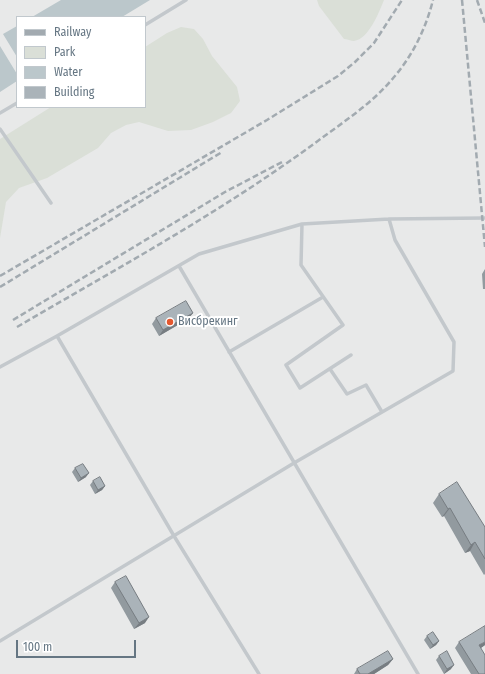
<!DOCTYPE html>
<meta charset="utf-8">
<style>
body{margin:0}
#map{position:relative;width:485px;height:674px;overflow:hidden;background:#fafaf8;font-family:"Fira Sans Condensed",sans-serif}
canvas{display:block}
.legend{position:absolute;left:16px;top:16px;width:130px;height:92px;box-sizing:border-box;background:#fff;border:1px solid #c1c8cd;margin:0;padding:5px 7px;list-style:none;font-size:12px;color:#657683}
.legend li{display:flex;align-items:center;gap:8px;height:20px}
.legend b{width:20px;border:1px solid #c1c8cd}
.scale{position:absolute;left:16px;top:640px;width:120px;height:18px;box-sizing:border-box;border:2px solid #657683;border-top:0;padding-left:5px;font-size:12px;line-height:14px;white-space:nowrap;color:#657683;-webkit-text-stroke:3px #fff;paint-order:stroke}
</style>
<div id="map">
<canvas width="485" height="674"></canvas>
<ul class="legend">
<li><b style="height:5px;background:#a2aab0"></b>Railway</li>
<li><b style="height:11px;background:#dadfd7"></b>Park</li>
<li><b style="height:11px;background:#bbc7cb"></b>Water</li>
<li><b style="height:11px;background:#aab3b9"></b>Building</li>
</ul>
<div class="scale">100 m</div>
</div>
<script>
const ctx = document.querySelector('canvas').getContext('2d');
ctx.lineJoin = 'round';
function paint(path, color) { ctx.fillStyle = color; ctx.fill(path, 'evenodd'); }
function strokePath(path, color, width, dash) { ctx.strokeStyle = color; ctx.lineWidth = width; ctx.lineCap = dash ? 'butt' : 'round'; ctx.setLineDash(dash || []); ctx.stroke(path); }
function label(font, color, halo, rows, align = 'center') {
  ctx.font = font + ' "Fira Sans Condensed",sans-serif'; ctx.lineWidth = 4; ctx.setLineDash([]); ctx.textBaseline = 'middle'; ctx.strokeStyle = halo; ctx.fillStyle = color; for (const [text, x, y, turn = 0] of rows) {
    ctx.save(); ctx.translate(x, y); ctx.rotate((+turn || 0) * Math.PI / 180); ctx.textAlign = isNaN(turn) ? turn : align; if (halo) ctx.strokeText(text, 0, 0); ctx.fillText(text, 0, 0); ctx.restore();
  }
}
paint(new Path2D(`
 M0,0h485v674h-485zM17,17h128v90h-128z`), '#e8e9e9');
paint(new Path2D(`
 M317,0h67c-5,12 -15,39 -30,41 -3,0 -7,-2 -10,-2l-25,-33z
 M181,27l13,2 9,10 9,17 25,31 3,14 -9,12 -18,9 -22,8 -23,1 -29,-9 -13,3 -15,8 -13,15 -51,30 -28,10 -13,14 -6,36v-99l51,-32h94v-60l22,-14z`), '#dadfd7');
paint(new Path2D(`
 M61,0h89l-28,17h-90z
 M17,26v31l-14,-23z
 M0,46l17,28v7l-17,11z`), '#bbc7cb');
strokePath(new Path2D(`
 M145,25l41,-25
 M0,113l17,-10
 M0,129l51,74
 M302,224l-1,41 42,60 -57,40 14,23 51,-33
 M179,266l239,408
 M57,336l117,200 85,138
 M229,352l94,-55
 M0,367l57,-31 142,-82 103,-30 87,-5 96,-1
 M330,369l17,25 19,-9 16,27
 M0,641l294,-178 159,-92 1,-29 -59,-102 -6,-21`), '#c3c8cc', 3.5);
strokePath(new Path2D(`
 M462,0l23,247
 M477,0l8,23
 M0,276l267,-156 71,-44 17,-14 19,-19 28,-43
 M0,287l222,-135
 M13,320l212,-128 57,-30
 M17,327c101,-59 204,-115 298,-184 28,-21 57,-39 79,-66 19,-22 32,-49 39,-77`), '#a2aab0', 2.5, [6, 3]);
paint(new Path2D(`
 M485,269v20h-2l-1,-15z
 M193,313l-5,6 -29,17 -7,-12 4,-6z
 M75,468l11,9 -8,5 -6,-10z
 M93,481l12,5 -3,4 -7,4 -5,-9z
 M439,494l46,33v47l-1,1 -14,-24 -5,2 -21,-37 -2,1 -9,-14z
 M115,582l30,41 -11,6 -23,-41z
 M427,636l12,5 -3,4 -6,4 -6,-9z
 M459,642l26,3 -4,3 4,26h-14l-16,-26z
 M439,656l12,13 -7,5 -8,-14z
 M393,659l-5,6 -14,9h-20l3,-5z`), '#929a9f');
paint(new Path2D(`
 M193,313l-5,6 -29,17 4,-6z
 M89,473l-3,4 -8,5 3,-4z
 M105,486l-3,4 -7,4 3,-4z
 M450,508l-6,8 -2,1 6,-8z
 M475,542l-5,9 -5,2 6,-8z
 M149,617l-4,6 -11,6 5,-6z
 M439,641l-3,4 -6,4 3,-4z
 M485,642v3l-10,7 4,-7z
 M393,659l-5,6 -14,9h-6z
 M454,665l-3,4 -7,5 3,-5z`), '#777d82');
const building = new Path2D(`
 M186,301l7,12 -30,17 -7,-12z
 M83,464l6,9 -8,5 -6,-10z
 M100,477l5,9 -7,4 -5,-9z
 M457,482l28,45v32l-10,-17 -4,3 -21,-37 -2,1 -9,-15z
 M126,576l23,41 -10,6 -24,-41z
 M485,626v16l-6,3 6,10v19h-6l-20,-32z
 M433,632l6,9 -6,4 -6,-9z
 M388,651l5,8 -25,15h-8l-3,-5z
 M447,651l7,14 -7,4 -8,-13z`);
paint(building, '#aab3b9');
strokePath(building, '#777d82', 1);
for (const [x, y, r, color] of [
 [170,322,4,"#e4572e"]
]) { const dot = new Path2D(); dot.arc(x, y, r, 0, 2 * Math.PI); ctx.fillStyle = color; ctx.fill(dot); strokePath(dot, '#fff', 1.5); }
label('12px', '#657683', '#fff', [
 ["Висбрекинг",178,322]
], 'left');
</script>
